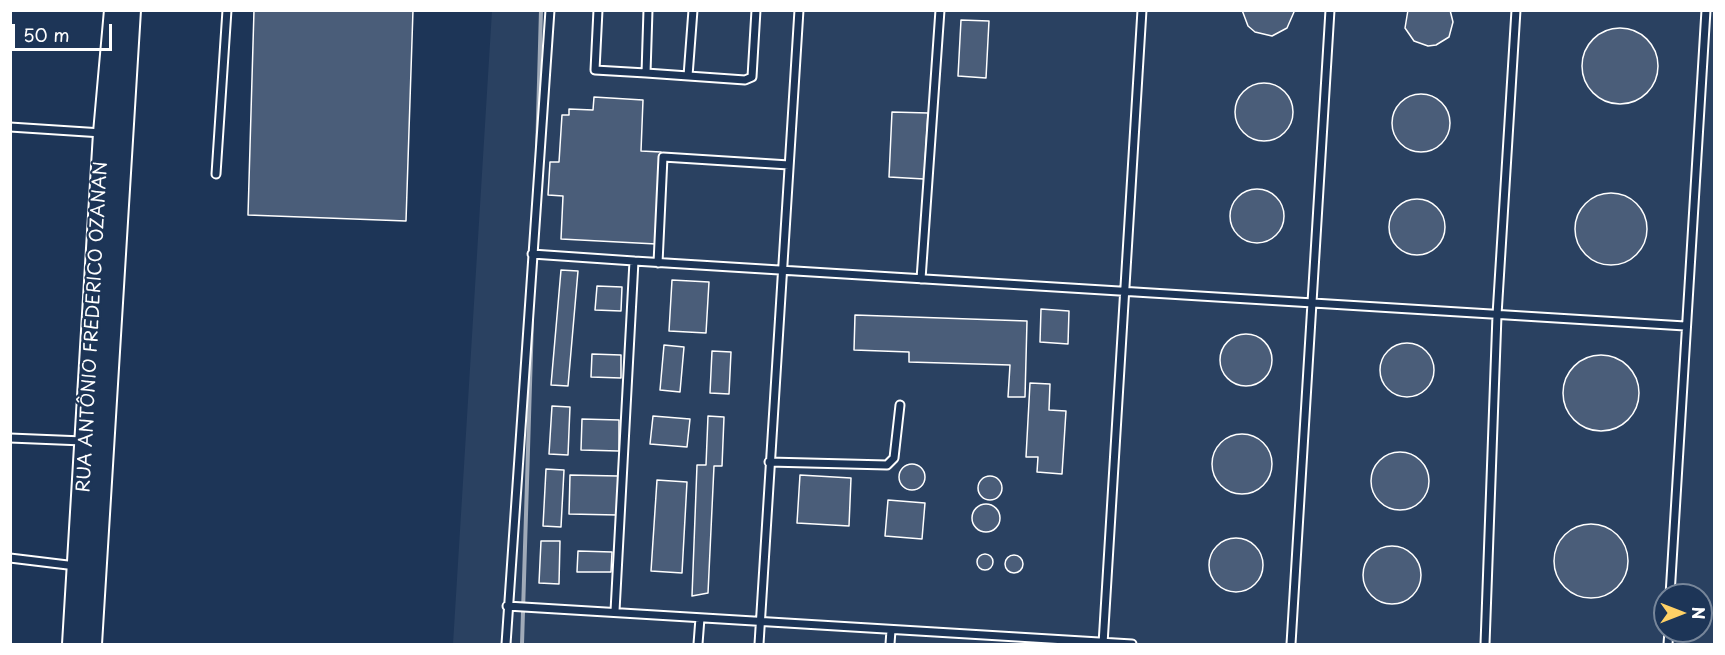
<!DOCTYPE html>
<meta charset="utf-8">
<style>
body{margin:0}
#map{position:relative;width:1725px;height:655px;overflow:hidden;background:#1d3557;font-family:"Playpen Sans",sans-serif}
canvas{display:block}
.frame{position:absolute;inset:0;border:12px solid #fff;pointer-events:none}
.north{position:absolute;left:1653px;top:583px;width:60px;height:60px;box-sizing:border-box;background:#1d3557;border:2px solid #77869a;border-radius:50%;rotate:90deg;font-size:16px;font-weight:700;line-height:24px;text-align:center;color:#fff}
.north::after{content:'';display:block;margin:auto;width:21px;height:27px;background:#ffd166;clip-path:polygon(50% 0,100% 100%,50% 72%,0 100%)}
.scale{position:absolute;left:12px;top:24px;width:100px;height:27px;box-sizing:border-box;border:3px solid #fff;border-top:0;padding-left:8px;font-size:18px;line-height:21px;white-space:nowrap;color:#fff;-webkit-text-stroke:4px #1d3557;paint-order:stroke}
</style>
<div id="map">
<canvas width="1725" height="655"></canvas>
<div class="frame"></div>
<div class="north">N</div>
<div class="scale">50 m</div>
</div>
<script>
const ctx = document.querySelector('canvas').getContext('2d');
ctx.lineJoin = 'round';
function paint(path, color) { ctx.fillStyle = color; ctx.fill(path, 'evenodd'); }
function strokePath(path, color, width, dash) { ctx.strokeStyle = color; ctx.lineWidth = width; ctx.lineCap = dash ? 'butt' : 'round'; ctx.setLineDash(dash || []); ctx.stroke(path); }
function label(font, color, halo, rows, align = 'center') {
  ctx.font = font + ' "Playpen Sans",sans-serif'; ctx.lineWidth = 4.5; ctx.setLineDash([]); ctx.textBaseline = 'middle'; ctx.strokeStyle = halo; ctx.fillStyle = color; for (const [text, x, y, turn = 0] of rows) {
    ctx.save(); ctx.translate(x, y); ctx.rotate((+turn || 0) * Math.PI / 180); ctx.textAlign = isNaN(turn) ? turn : align; if (halo) ctx.strokeText(text, 0, 0); ctx.fillText(text, 0, 0); ctx.restore();
  }
}
paint(new Path2D(`
 M492,11h1222v633h-1261zM1665,595h36v36h-36z`), '#2a4161');
strokePath(new Path2D(`
 M537,154l4,-144
 M522,644l10,-324`), '#a0aab8', 4);
const building = new Path2D(`
 M254,10h159l-7,211 -158,-6z
 M1242,10h52v2l-7,16 -15,8 -17,-4 -7,-6z
 M1408,10h42l3,12 -4,15 -13,8 -8,1 -14,-5 -9,-13z
 M961,20l28,1 -3,57 -28,-2z
 M1582 66a38 38 0 1 1 76 0a38 38 0 1 1-76 0Z
 M1235 112a29 29 0 1 1 58 0a29 29 0 1 1-58 0Z
 M1392 123a29 29 0 1 1 58 0a29 29 0 1 1-58 0Z
 M594,97l49,3 -2,51 20,1 -5,92 -95,-5 2,-43 -15,-1 2,-33h9l3,-47h7v-6l24,1z
 M892,112l36,1 -4,66 -35,-2z
 M1230 216a27 27 0 1 1 54 0a27 27 0 1 1-54 0Z
 M1575 229a36 36 0 1 1 72 0a36 36 0 1 1-72 0Z
 M1389 227a28 28 0 1 1 56 0a28 28 0 1 1-56 0Z
 M561,270l17,1 -10,115 -17,-1z
 M672,280l37,2 -3,51 -37,-2z
 M597,286l25,1 -1,24 -26,-1z
 M1041,309l28,2 -1,33 -28,-2z
 M855,315l172,6 -2,76h-17l2,-32 -101,-3v-10l-55,-2z
 M1220 360a26 26 0 1 1 52 0a26 26 0 1 1-52 0Z
 M1380 370a27 27 0 1 1 54 0a27 27 0 1 1-54 0Z
 M664,345l20,2 -4,45 -20,-2z
 M712,351l19,1 -2,42 -19,-1z
 M592,354l29,1v23l-30,-1z
 M1563 393a38 38 0 1 1 76 0a38 38 0 1 1-76 0Z
 M1030,383l20,1 -1,26 17,1 -4,63 -25,-2 1,-15h-12z
 M552,406l18,1 -2,48 -19,-1z
 M653,416l37,3 -3,28 -37,-3z
 M708,416l16,1 -2,49h-8l-6,127 -16,3 5,-131h9z
 M582,419l37,1v31l-38,-1z
 M1212 464a30 30 0 1 1 60 0a30 30 0 1 1-60 0Z
 M1371 481a29 29 0 1 1 58 0a29 29 0 1 1-58 0Z
 M899 477a13 13 0 1 1 26 0a13 13 0 1 1-26 0Z
 M546,469l18,1 -3,57 -18,-1z
 M570,475l48,1 -1,39 -48,-1z
 M800,475l51,3 -2,48 -52,-3z
 M978 488a12 12 0 1 1 24 0a12 12 0 1 1-24 0Z
 M657,480l30,2 -5,91 -31,-2z
 M888,500l37,3 -3,36 -37,-3z
 M972 518a14 14 0 1 1 28 0a14 14 0 1 1-28 0Z
 M1554 561a37 37 0 1 1 74 0a37 37 0 1 1-74 0Z
 M1209 565a27 27 0 1 1 54 0a27 27 0 1 1-54 0Z
 M541,541h19l-1,43 -20,-1z
 M1363 575a29 29 0 1 1 58 0a29 29 0 1 1-58 0Z
 M578,551l34,1 -1,20h-34z
 M977 562a8 8 0 1 1 16 0a8 8 0 1 1-16 0Z
 M1005 564a9 9 0 1 1 18 0a9 9 0 1 1-18 0Z`);
paint(building, '#4a5d79');
strokePath(building, '#fff', 1.5);
const lane = new Path2D(`
 M598,10l-3,60 51,3
 M648,10l-2,63 99,7 7,-3 4,-67
 M688,76l5,-66
 M10,127l92,6
 M216,174l11,-164
 M532,254l102,7
 M658,263l5,-106 126,8
 M921,279l19,-269
 M10,438l73,3
 M769,462l118,3 7,-7 6,-53
 M10,558l66,8
 M1670,595l36,-585
 M507,606l625,38
 M615,611l19,-350 1051,65
 M506,644l44,-634
 M698,644l2,-26
 M759,644l40,-634
 M890,644l1,-14
 M1103,644l39,-634
 M1291,644l39,-634
 M1485,644l12,-329 19,-305
 M1668,644l1,-13`);
const secondary = new Path2D(`
 M73,644l31,-511 11,-123
 M91,644l39,-634`);
strokePath(lane, '#fff', 11);
strokePath(secondary, '#fff', 24);
strokePath(lane, '#1d3557', 7);
strokePath(secondary, '#1d3557', 20);
label('18px', '#fff', '#1d3557', [
 ["RUA ANTÔNIO FREDERICO OZANAN",93,327,-87]
]);
</script>
